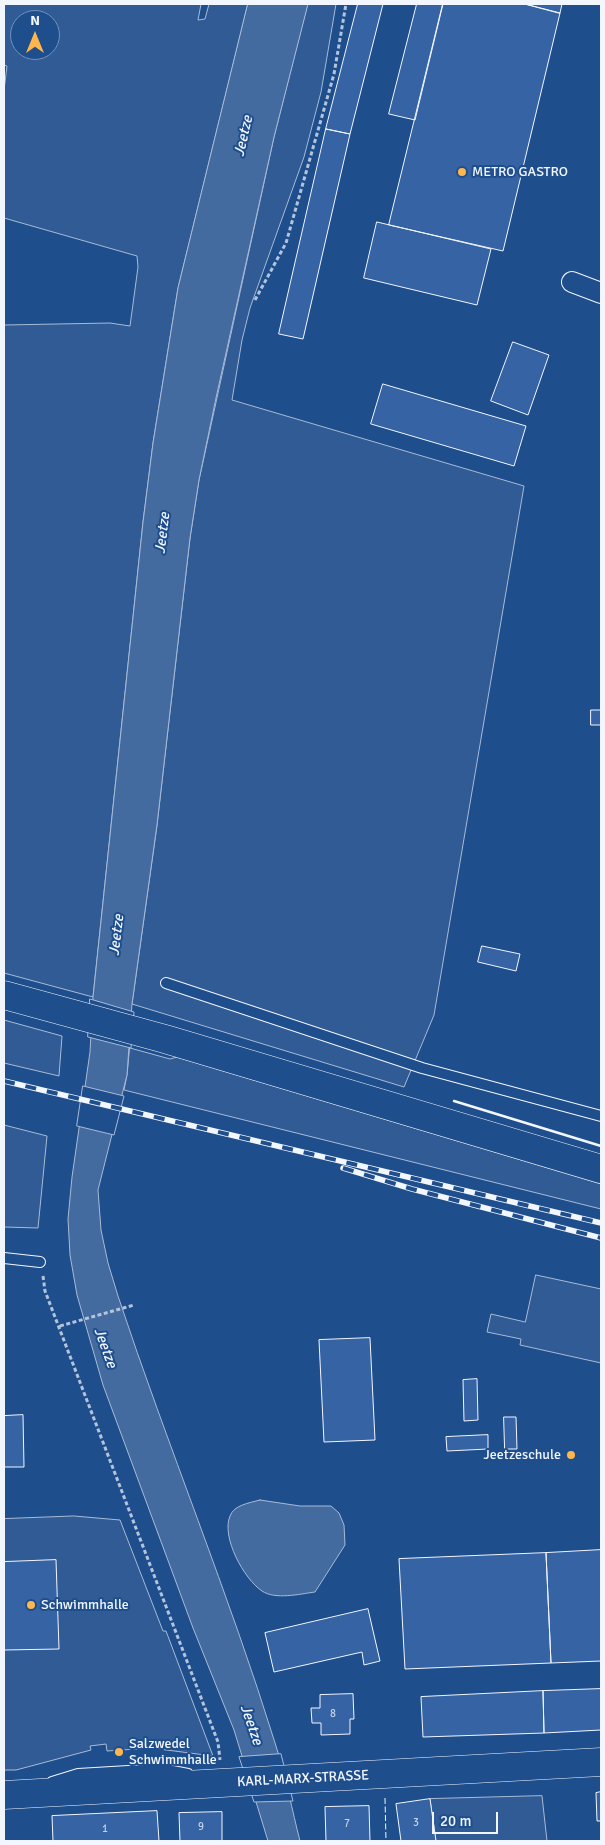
<!DOCTYPE html>
<style>
body{margin:0}
#map{position:relative;width:605px;height:1845px;overflow:hidden;background:#1f4e8c;font-family:Signika,sans-serif}
canvas{display:block}
.frame{position:absolute;inset:0;border:5px solid #f2f6ff;pointer-events:none}
.north{position:absolute;left:10px;top:10px;width:50px;height:50px;box-sizing:border-box;background:#1f4e8c;border:1px solid #7391ba;border-radius:50%;rotate:0deg;font-size:14px;font-weight:700;line-height:20px;text-align:center;color:#f2f6ff}
.north::after{content:'';display:block;margin:auto;width:18px;height:22px;background:#ffb74d;clip-path:polygon(50% 0,100% 100%,50% 72%,0 100%)}
.scale{position:absolute;left:432px;top:1812px;width:66px;height:22px;box-sizing:border-box;border:2px solid #f2f6ff;border-top:0;padding-left:6px;font-size:15px;line-height:18px;white-space:nowrap;color:#f2f6ff;-webkit-text-stroke:4px #1f4e8c;paint-order:stroke}
</style>
<div id="map">
<canvas width="605" height="1845"></canvas>
<div class="frame"></div>
<div class="north">N</div>
<div class="scale">20 m</div>
</div>
<script>
const ctx = document.querySelector('canvas').getContext('2d');
ctx.lineJoin = 'round';
function paint(path, color) { ctx.fillStyle = color; ctx.fill(path, 'evenodd'); }
function strokePath(path, color, width, dash) { ctx.strokeStyle = color; ctx.lineWidth = width; ctx.lineCap = dash ? 'butt' : 'round'; ctx.setLineDash(dash || []); ctx.stroke(path); }
function label(font, color, halo, rows, align = 'center') {
  ctx.font = font + ' Signika,sans-serif'; ctx.lineWidth = 4; ctx.setLineDash([]); ctx.textBaseline = 'middle'; ctx.strokeStyle = halo; ctx.fillStyle = color; for (const [text, x, y, turn = 0] of rows) {
    ctx.save(); ctx.translate(x, y); ctx.rotate((+turn || 0) * Math.PI / 180); ctx.textAlign = isNaN(turn) ? turn : align; if (halo) ctx.strokeText(text, 0, 0); ctx.fillText(text, 0, 0); ctx.restore();
  }
}
const built = new Path2D(`
 M4,4h197l-3,16 7,-1 4,-15h39l-70,284 -25,155 -10,79 -50,475 -89,-24v-648l106,-2 20,3 8,-59 -1,-11 -133,-38v-128l3,-24 -3,-1zM20,20h30v30h-30z
 M308,4h28l-15,88 -17,65 -54,151 -8,32 -10,60 292,86 -90,529 -30,72 -272,-83 25,-179 33,-287 9,-58 75,-343z
 M4,1020l58,16 -3,40 -55,-13z
 M130,1048l40,11 7,-2 424,127v25l-477,-119 3,-15z
 M4,1125l43,11 -9,92 -34,-1z
 M536,1275l65,14v74l-81,-18 1,-6 -34,-7 4,-18 34,8z
 M74,1516l46,4 43,111h3l47,125 -62,-8 -44,3 -1,-7 -16,2 1,4 -75,20h-12v-251z
 M542,1796l5,45h-111l-6,-42z`);
paint(built, '#305b95');
strokePath(built, '#a8bbd7', 1);
const water = new Path2D(`
 M248,4h60l-34,133 -58,261 -17,82 -9,58 -33,287 -25,179 -5,71 -29,115 3,40 7,33 10,33c50,151 111,298 158,450 10,31 16,64 24,95h-32l-34,-111 -41,-102 -90,-243 -26,-90 -7,-40 -2,-36 4,-42 18,-125 3,-55 50,-475 10,-79 25,-155z
 M260,1500l40,6h31l8,7 5,12 1,20 -30,47c-15,2 -40,8 -53,-1 -18,-12 -41,-54 -32,-75 4,-11 19,-13 30,-16z`);
paint(water, '#446ba0');
strokePath(water, '#a8bbd7', 1);
const pier = new Path2D(`
 M90,999l44,13 -3,36 -43,-11z
 M83,1086l41,10 -10,39 -37,-9z
 M281,1754l12,47 -39,1 -15,-45z`);
paint(pier, '#1f4e8c');
strokePath(pier, '#a8bbd7', 1);
const building = new Path2D(`
 M358,4h25l-33,130 -24,-5z
 M417,4h26l-28,116 -26,-6z
 M443,4h82l35,9 -57,238 -114,-26z
 M525,4h37l-2,9z
 M326,129l24,5 -47,205 -24,-5z
 M377,222l114,27 -14,56 -113,-27z
 M513,342l36,13 -21,60 -37,-14z
 M383,384l143,42 -12,40 -143,-42z
 M591,710h10v15h-10z
 M482,946l38,8 -4,17 -38,-9z
 M370,1338l5,102 -51,2 -5,-102z
 M477,1379l1,41 -14,1 -1,-41z
 M23,1415l1,52h-20v-51z
 M504,1417h12l1,32h-12z
 M488,1435v14l-41,2 -1,-14z
 M601,1550v111l-50,2 -5,-110z
 M546,1553l5,110 -146,6 -6,-110z
 M56,1560l3,89 -55,1v-88z
 M368,1609l12,52 -16,4 -2,-13 -88,20 -9,-39z
 M601,1689v41l-57,3 -1,-42z
 M543,1691l1,42 -121,4 -2,-40z
 M353,1694l1,25h-4v15l-29,1v-12h-9l-1,-15h9v-13z
 M601,1792v29h-4l-1,-28z
 M430,1799l6,42h-35l-5,-37z
 M369,1806l1,35h-44l-1,-34z
 M157,1811l2,30h-106l-1,-25z
 M222,1812v29h-42l-1,-28z`);
paint(building, '#3563a3');
strokePath(building, '#f2f6ff', 1);
const service = new Path2D(`
 M166,983l256,85 179,48
 M4,1258l36,4
 M52,1782l26,-8 84,-5 26,5`);
const minor = new Path2D(`
 M572,282l29,11`);
const secondary = new Path2D(`
 M4,1795l597,-33`);
const primary = new Path2D(`
 M4,995l161,44 436,130`);
strokePath(service, '#f2f6ff', 12);
strokePath(minor, '#f2f6ff', 22);
strokePath(secondary, '#f2f6ff', 29);
strokePath(primary, '#f2f6ff', 29);
strokePath(new Path2D(`
 M255,300l31,-57 48,-169 12,-70
 M43,1276l2,15 173,451 2,18
 M60,1326l74,-21`), '#b3c4dc', 3, [4, 2.5]);
strokePath(service, '#1f4e8c', 10);
strokePath(minor, '#1f4e8c', 20);
strokePath(secondary, '#1f4e8c', 28);
strokePath(primary, '#1f4e8c', 28);
const rail = new Path2D(`
 M4,1081l597,142
 M343,1168l69,21 189,49`);
strokePath(rail, '#f2f6ff', 5.5);
strokePath(rail, '#1f4e8c', 4, [11]);
strokePath(new Path2D(`
 M385,1798l1,43`), '#f2f6ff', 1, [6, 2.5]);
strokePath(new Path2D(`
 M454,1101l147,45`), '#f2f6ff', 2.5);
for (const [x, y, r, color] of [
 [462,172,5,"#ffb74d"],
 [571,1455,5,"#ffb74d"],
 [31,1605,5,"#ffb74d"],
 [119,1752,5,"#ffb74d"]
]) { const dot = new Path2D(); dot.arc(x, y, r, 0, 2 * Math.PI); ctx.fillStyle = color; ctx.fill(dot); strokePath(dot, '#1f4e8c', 2); }
label('11px', '#c3d1e8', null, [
 ["8",333,1714],
 ["3",416,1823],
 ["7",347,1824],
 ["9",201,1827],
 ["1",105,1829]
]);
label('14px', '#f2f6ff', '#1f4e8c', [
 ["METRO GASTRO",472,172],
 ["Jeetzeschule",561,1455,"right"],
 ["Schwimmhalle",41,1605],
 ["Salzwedel",129,1744],
 ["Schwimmhalle",129,1760]
], 'left');
label('14px', '#f2f6ff', '#1f4e8c', [
 ["KARL-MARX-STRASSE",303,1779,-3]
]);
label('italic 15px', '#f2f6ff', '#1f4e8c', [
 ["Jeetze",244,136,-77],
 ["Jeetze",163,533,-83],
 ["Jeetze",117,935,-83],
 ["Jeetze",105,1348,70],
 ["Jeetze",251,1725,71]
]);
</script>
